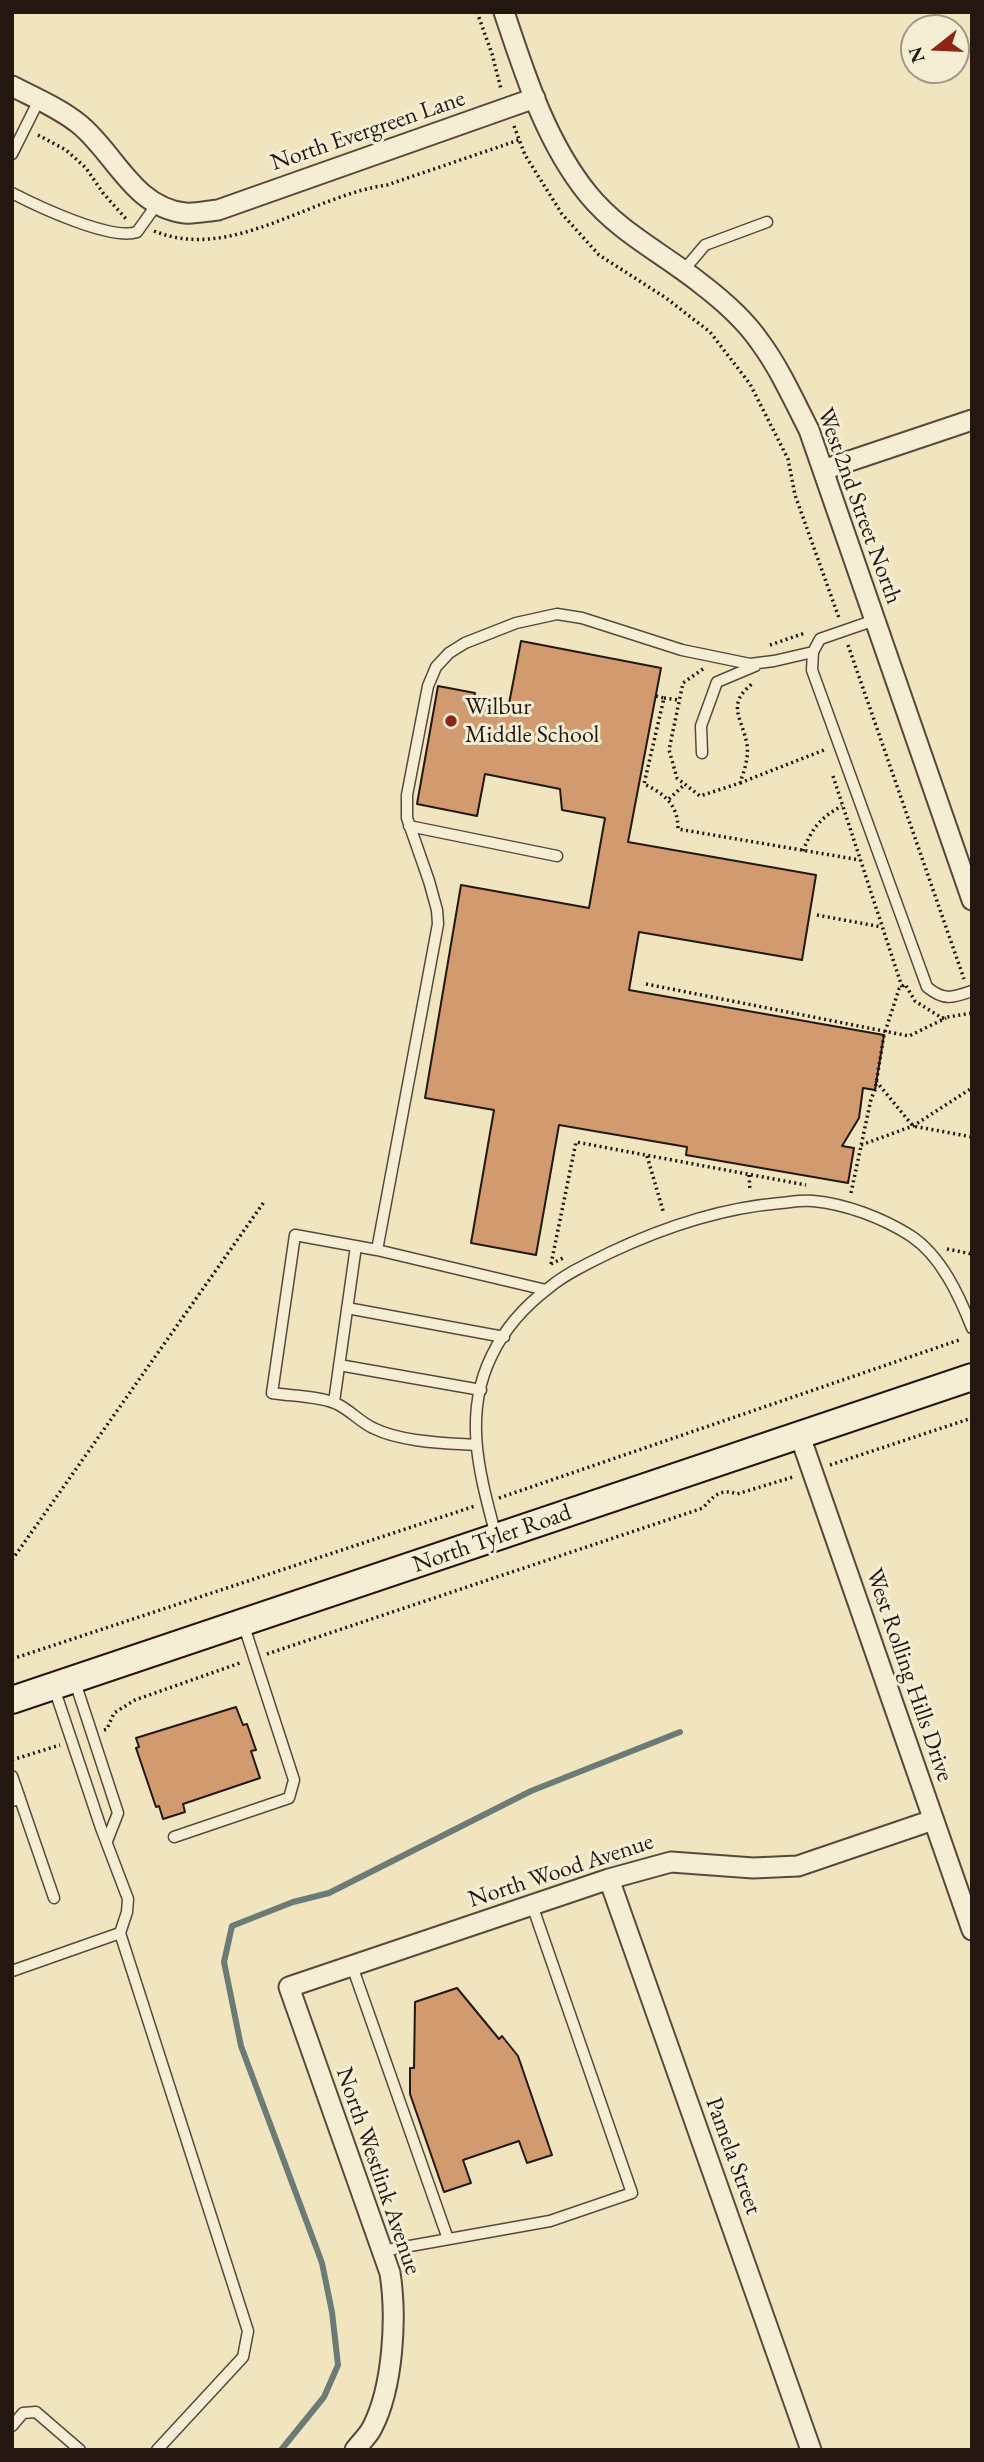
<!DOCTYPE html>
<style>
body{margin:0}
#map{position:relative;width:984px;height:2462px;overflow:hidden;background:#f0e5bf;font-family:"EB Garamond",serif}
canvas{display:block}
.frame{position:absolute;inset:0;border:14px solid #241710;pointer-events:none}
.north{position:absolute;left:900px;top:14px;width:70px;height:70px;box-sizing:border-box;background:#f5eed5;border:2px solid #a19886;border-radius:50%;rotate:252deg;font-size:19px;font-weight:700;line-height:28px;text-align:center;color:#241710}
.north::after{content:'';display:block;margin:auto;width:24px;height:32px;background:#8f2418;clip-path:polygon(50% 0,100% 100%,50% 72%,0 100%)}
</style>
<div id="map">
<canvas width="984" height="2462"></canvas>
<div class="frame"></div>
<div class="north">N</div>
</div>
<script>
const ctx = document.querySelector('canvas').getContext('2d');
ctx.lineJoin = 'round';
function strokePath(path, color, width, dash) { ctx.strokeStyle = color; ctx.lineWidth = width; ctx.lineCap = dash ? 'butt' : 'round'; ctx.setLineDash(dash || []); ctx.stroke(path); }
function paint(path, color) { ctx.fillStyle = color; ctx.fill(path, 'evenodd'); }
function label(font, color, halo, rows, align = 'center') {
  ctx.font = font + ' "EB Garamond",serif'; ctx.lineWidth = 6; ctx.setLineDash([]); ctx.textBaseline = 'middle'; ctx.strokeStyle = halo; ctx.fillStyle = color; for (const [text, x, y, turn = 0] of rows) {
    ctx.save(); ctx.translate(x, y); ctx.rotate((+turn || 0) * Math.PI / 180); ctx.textAlign = isNaN(turn) ? turn : align; if (halo) ctx.strokeText(text, 0, 0); ctx.fillText(text, 0, 0); ctx.restore();
  }
}
strokePath(new Path2D(`
 M281,2450l43,-53 14,-32 -6,-53 -10,-49 -81,-217 -17,-84 8,-36 61,-24 36,-9 202,-102 149,-59`), '#6c7b75', 6);
const building = new Path2D(`
 M521,641l140,27 -33,174 188,33 -14,85 -163,-28 -10,58 255,45 -9,55 -12,-2 -4,30 -17,28 12,2 -6,35 -162,-28 1,-8 -128,-22 -23,130 -65,-12 23,-133 -69,-12 36,-213 128,23 16,-90 -43,-8 -2,-21 -75,-15 -8,42 -60,-12 21,-118 37,7 -2,9 35,7z
 M236,1707l7,18 4,-1 9,26 -5,1 9,27 -77,26 2,8 -22,7 -4,-13 -3,1 -20,-59 3,-1 -3,-9z
 M457,1988l42,51 3,-3 16,20 34,99 -25,8 -8,-22 -56,19 8,23 -27,9 -34,-98v-26h4l1,-66z`);
paint(building, '#d29a6f');
strokePath(building, '#241710', 2);
const lane = new Path2D(`
 M12,154l27,-54
 M12,193c25,13 99,48 125,39l20,-28
 M683,271l22,-26 62,-23
 M875,620l-55,19 -7,13 -1,18 115,317c17,14 25,11 45,4
 M702,753l-1,-27 16,-44 38,-16
 M409,826l148,30
 M377,1250l-82,-15 -23,158c18,3 49,3 65,11 13,6 23,18 36,24 28,14 71,15 102,17
 M546,1290l-169,-40 61,-326 -1,-14 -8,-29 -22,-63v-23l21,-109 8,-19 13,-14 16,-10 51,-20 41,-9 25,4 100,32 68,14 24,-3 39,-9
 M347,1308l157,29
 M339,1365l142,25
 M334,1402l22,-156
 M496,1536c-16,-61 -34,-121 -4,-181 13,-27 34,-50 58,-68 17,-14 39,-24 59,-34 55,-26 111,-45 172,-50 10,-1 21,-3 32,-2 33,3 70,17 98,35 30,20 48,59 61,92
 M74,1679l44,134 -11,28
 M54,1688l47,140 27,71 -1,13 -7,21
 M12,1776l8,23 -8,2
 M20,1799l34,99
 M174,1837l115,-39 5,-18 -51,-157
 M352,1966l96,273
 M12,1971l108,-38 128,398 -5,26 -86,93
 M382,2251l168,-30 82,-28 -100,-288
 M12,2426l11,-13 13,-1 44,38`);
const street = new Path2D(`
 M504,12c21,63 42,130 84,182 32,39 73,58 112,89 21,16 45,37 60,59 20,27 34,59 49,88l163,470
 M12,86c23,12 47,22 67,38 36,29 54,83 106,89 10,1 22,-2 33,-3l317,-112
 M823,470l149,-50
 M800,1436l172,494
 M609,1879l202,571
 M355,2450c5,-7 13,-14 17,-22 21,-40 25,-110 18,-155l-101,-286 320,-108 62,-17 82,6 45,-2 135,-46`);
const secondary = new Path2D(`
 M12,1700l960,-323`);
strokePath(lane, '#574a3c', 13);
strokePath(street, '#574a3c', 23);
strokePath(secondary, '#241710', 30);
strokePath(new Path2D(`
 M477,12l15,42 9,35
 M514,126l11,29 37,59 37,41 67,43 44,34 40,52 38,75 7,36 44,123
 M38,135l28,15 20,18 17,25 24,27
 M154,231c77,32 158,-36 233,-46l132,-45
 M770,645l35,-12
 M848,645l116,334
 M703,669l-20,14 -14,67 8,28 23,18 40,-13c4,-12 9,-25 7,-38 -4,-26 -22,-40 5,-61
 M656,696l8,2 -20,86c21,10 34,21 34,45l182,31
 M664,698l15,2
 M833,776l69,211
 M740,783l84,-33
 M669,799l16,-15
 M803,851c9,-23 18,-34 39,-45
 M817,915l65,12
 M646,984l263,52 37,-18
 M876,1081l37,45 59,11
 M861,1145l52,-19 59,-38
 M647,1156l17,58
 M749,1175l1,16
 M851,1193l20,-94 4,-9 9,-55 15,-46 6,-5 10,17 27,17 30,-5
 M947,1249l25,5
 M551,1264l25,-122 230,43
 M551,1264l14,-7
 M830,1465l142,-47
 M499,1498l463,-159
 M12,1560l252,-358
 M267,1654l436,-146c10,-12 18,-20 34,-14l56,-17
 M12,1659l463,-153
 M104,1730l3,-1 7,-16 21,-13 105,-37
 M12,1760l48,-15`), '#241710', 3.5, [2, 3.5]);
strokePath(lane, '#f5eed5', 10);
strokePath(street, '#f5eed5', 19);
strokePath(secondary, '#f5eed5', 26);
for (const [x, y, r, color] of [
 [451,721,7,"#8f2418"]
]) { const dot = new Path2D(); dot.arc(x, y, r, 0, 2 * Math.PI); ctx.fillStyle = color; ctx.fill(dot); strokePath(dot, '#f5eed5', 2.5); }
label('24px', '#241710', '#f5eed5', [
 ["North Evergreen Lane",368,131,-19],
 ["West 2nd Street North",859,506,70],
 ["North Tyler Road",492,1539,-19],
 ["West Rolling Hills Drive",909,1675,71],
 ["North Wood Avenue",561,1871,-18],
 ["Pamela Street",733,2156,70],
 ["North Westlink Avenue",378,2171,71]
]);
label('24px', '#241710', '#f5eed5', [
 ["Wilbur",465,707],
 ["Middle School",465,735]
], 'left');
</script>
